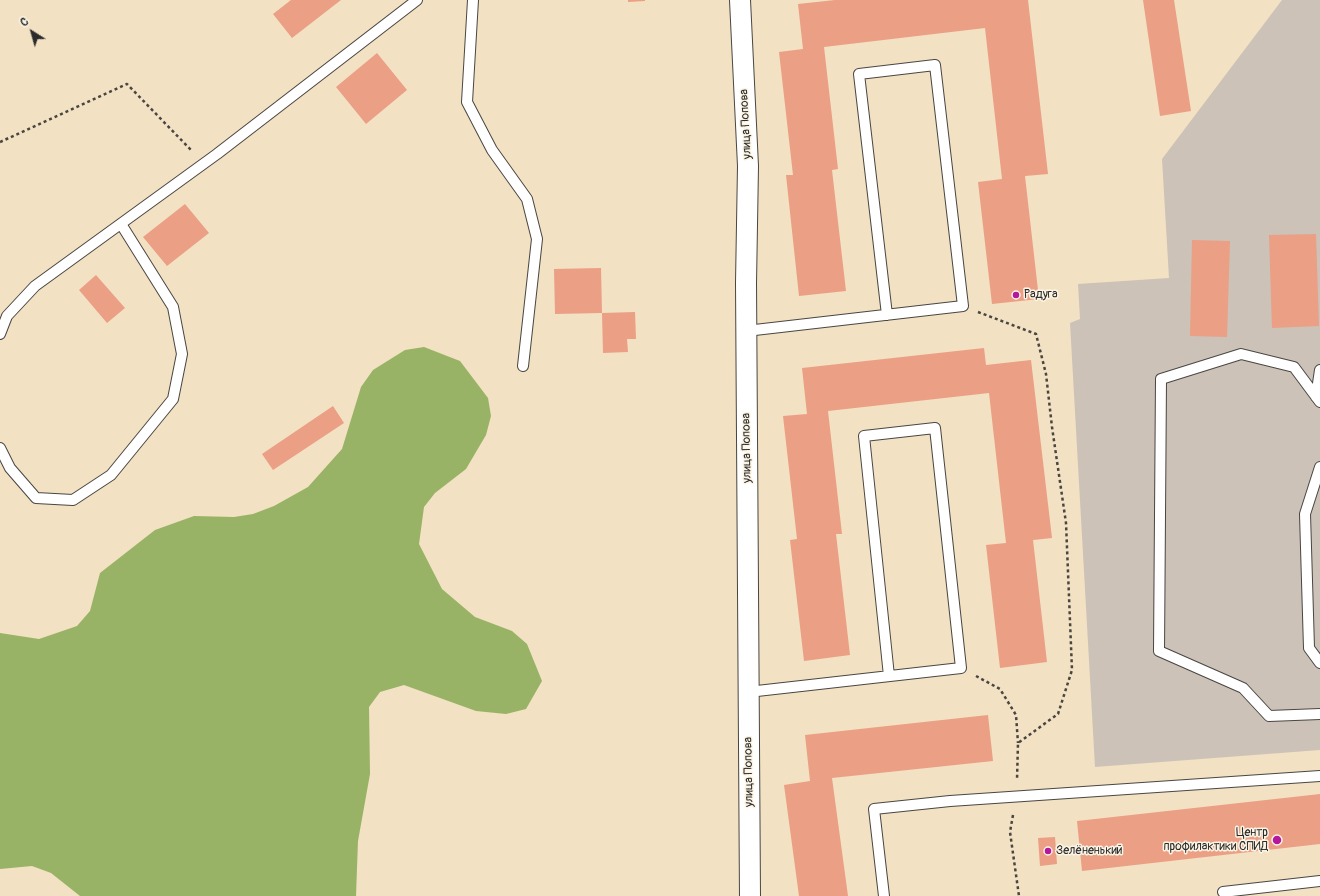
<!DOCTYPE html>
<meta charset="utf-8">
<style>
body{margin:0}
#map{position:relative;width:1320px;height:896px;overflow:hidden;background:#f2e1c2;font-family:Pangolin,sans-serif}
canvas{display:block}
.north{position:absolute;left:12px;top:12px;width:40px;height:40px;-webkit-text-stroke:3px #fcf5e5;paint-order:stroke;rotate:323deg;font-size:11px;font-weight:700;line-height:16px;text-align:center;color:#2b2b2b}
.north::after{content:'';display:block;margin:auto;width:14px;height:18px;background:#2b2b2b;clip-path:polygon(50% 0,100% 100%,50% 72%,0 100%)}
</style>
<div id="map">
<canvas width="1320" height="896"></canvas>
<div class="north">С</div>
</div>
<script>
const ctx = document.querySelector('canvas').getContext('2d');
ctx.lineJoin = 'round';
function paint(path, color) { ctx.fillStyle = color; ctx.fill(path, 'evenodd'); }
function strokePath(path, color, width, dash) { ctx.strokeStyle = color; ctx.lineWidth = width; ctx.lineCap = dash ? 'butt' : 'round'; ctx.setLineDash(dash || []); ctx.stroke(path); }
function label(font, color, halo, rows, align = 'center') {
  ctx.font = font + ' Pangolin,sans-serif'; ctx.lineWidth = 3; ctx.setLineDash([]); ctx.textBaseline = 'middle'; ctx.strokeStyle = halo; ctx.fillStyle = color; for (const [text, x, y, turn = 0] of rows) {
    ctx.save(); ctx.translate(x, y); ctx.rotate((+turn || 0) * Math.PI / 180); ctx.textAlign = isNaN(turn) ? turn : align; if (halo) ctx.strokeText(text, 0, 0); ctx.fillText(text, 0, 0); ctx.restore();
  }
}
paint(new Path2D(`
 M1282,0h38v750l-225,17 -25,-444 10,-4 -2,-35 91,-6 -7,-119z`), '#ccc2b8');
paint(new Path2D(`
 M424,347l36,14 28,37 3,18 -5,19 -20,34 -31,24 -11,14 -5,37 23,45 33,28 37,14 15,13 15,37 -16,28 -20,5 -30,-3 -72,-26 -24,7 -11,15 1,67 -12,67 -2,55h-276l-29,-23 -19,-7 -32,3v-236l39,6 38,-13 13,-15 10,-38 55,-43 39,-14 40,1 19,-3 21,-8 34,-19 34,-38 19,-62 12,-17 32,-20z`), '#98b365');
paint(new Path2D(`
 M291,0h50l-49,38 -19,-24z
 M628,0h17v1l-17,1z
 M835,0h193l20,174 -23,2 14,123 -47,5 -14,-122 24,-3 -17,-151 -161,19 14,122 -6,1 14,121 -47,5 -13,-121h7l-14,-123 24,-3 -5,-45z
 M1143,0h31l17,111 -31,5z
 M377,53l30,37 -41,34 -30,-37z
 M185,204l24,29 -42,33 -24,-29z
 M1316,234l3,92 -47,2 -3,-93z
 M1192,240l38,1 -3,96 -37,-1z
 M601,268l1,45 33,-1 1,27h-9l1,13 -25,1 -1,-40 -47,1 -1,-45z
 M96,275l29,33 -18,15 -28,-33z
 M984,348l2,17 45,-5 21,178 -19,2 14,122 -47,6 -14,-123 20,-2 -17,-150 -161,18 14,123h-6l14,121 -46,6 -14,-121 7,-1 -14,-123 24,-2 -5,-46z
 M333,406l11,17 -71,47 -11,-16z
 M988,715l5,46 -161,17 16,118h-49l-15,-111 26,-4 -5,-46z
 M1320,794v50l-238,27 -5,-50z
 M1055,837l2,27 -17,2 -2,-28z`), '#eb9f84');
const service = new Path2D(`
 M473,0l-6,102 25,48 35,49 10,40 -14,127
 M746,331l217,-25 -28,-241 -76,9 28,241
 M0,334l7,-18 28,-30 182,-132 200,-154
 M1316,397l4,-27
 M1320,402l-26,-35 -53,-13 -80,25 -2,272 84,37 26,28 51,-2
 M0,448l10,20 26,30 37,2 38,-25 62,-76 9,-45 -9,-47 -52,-83
 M1320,467l-15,47 4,134 11,15
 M748,692l213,-24 -26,-240 -71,8 25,240
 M1223,892l97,-11
 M884,896l-10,-87 76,-8 370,-25`);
const minor = new Path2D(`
 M740,0l8,166 -2,117 4,613`);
strokePath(service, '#494642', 12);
strokePath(minor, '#494642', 22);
strokePath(new Path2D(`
 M0,142l127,-58 64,66
 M978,312l58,22 10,40 6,53 14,96 6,147 -14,44 -40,29 -1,37
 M976,676l24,13 16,26 2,28
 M1013,815l-3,17 9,64`), '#494642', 2.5, [3, 3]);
strokePath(service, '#fff', 10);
strokePath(minor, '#fff', 20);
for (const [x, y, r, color] of [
 [1016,295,4,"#b5179e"],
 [1277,840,5,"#b5179e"],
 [1048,851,4,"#b5179e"]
]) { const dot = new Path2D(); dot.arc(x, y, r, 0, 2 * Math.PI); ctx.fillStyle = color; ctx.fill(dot); strokePath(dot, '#fcf5e5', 1.5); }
label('12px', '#2b2b2b', '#fcf5e5', [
 ["улица Попова",746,124,-93],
 ["улица Попова",747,448,-91],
 ["улица Попова",749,772,-91]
]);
label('12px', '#2b2b2b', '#fcf5e5', [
 ["Радуга",1024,295],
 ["Центр",1268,833,"right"],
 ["профилактики СПИД",1268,847,"right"],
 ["Зелёненький",1056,851]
], 'left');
</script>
